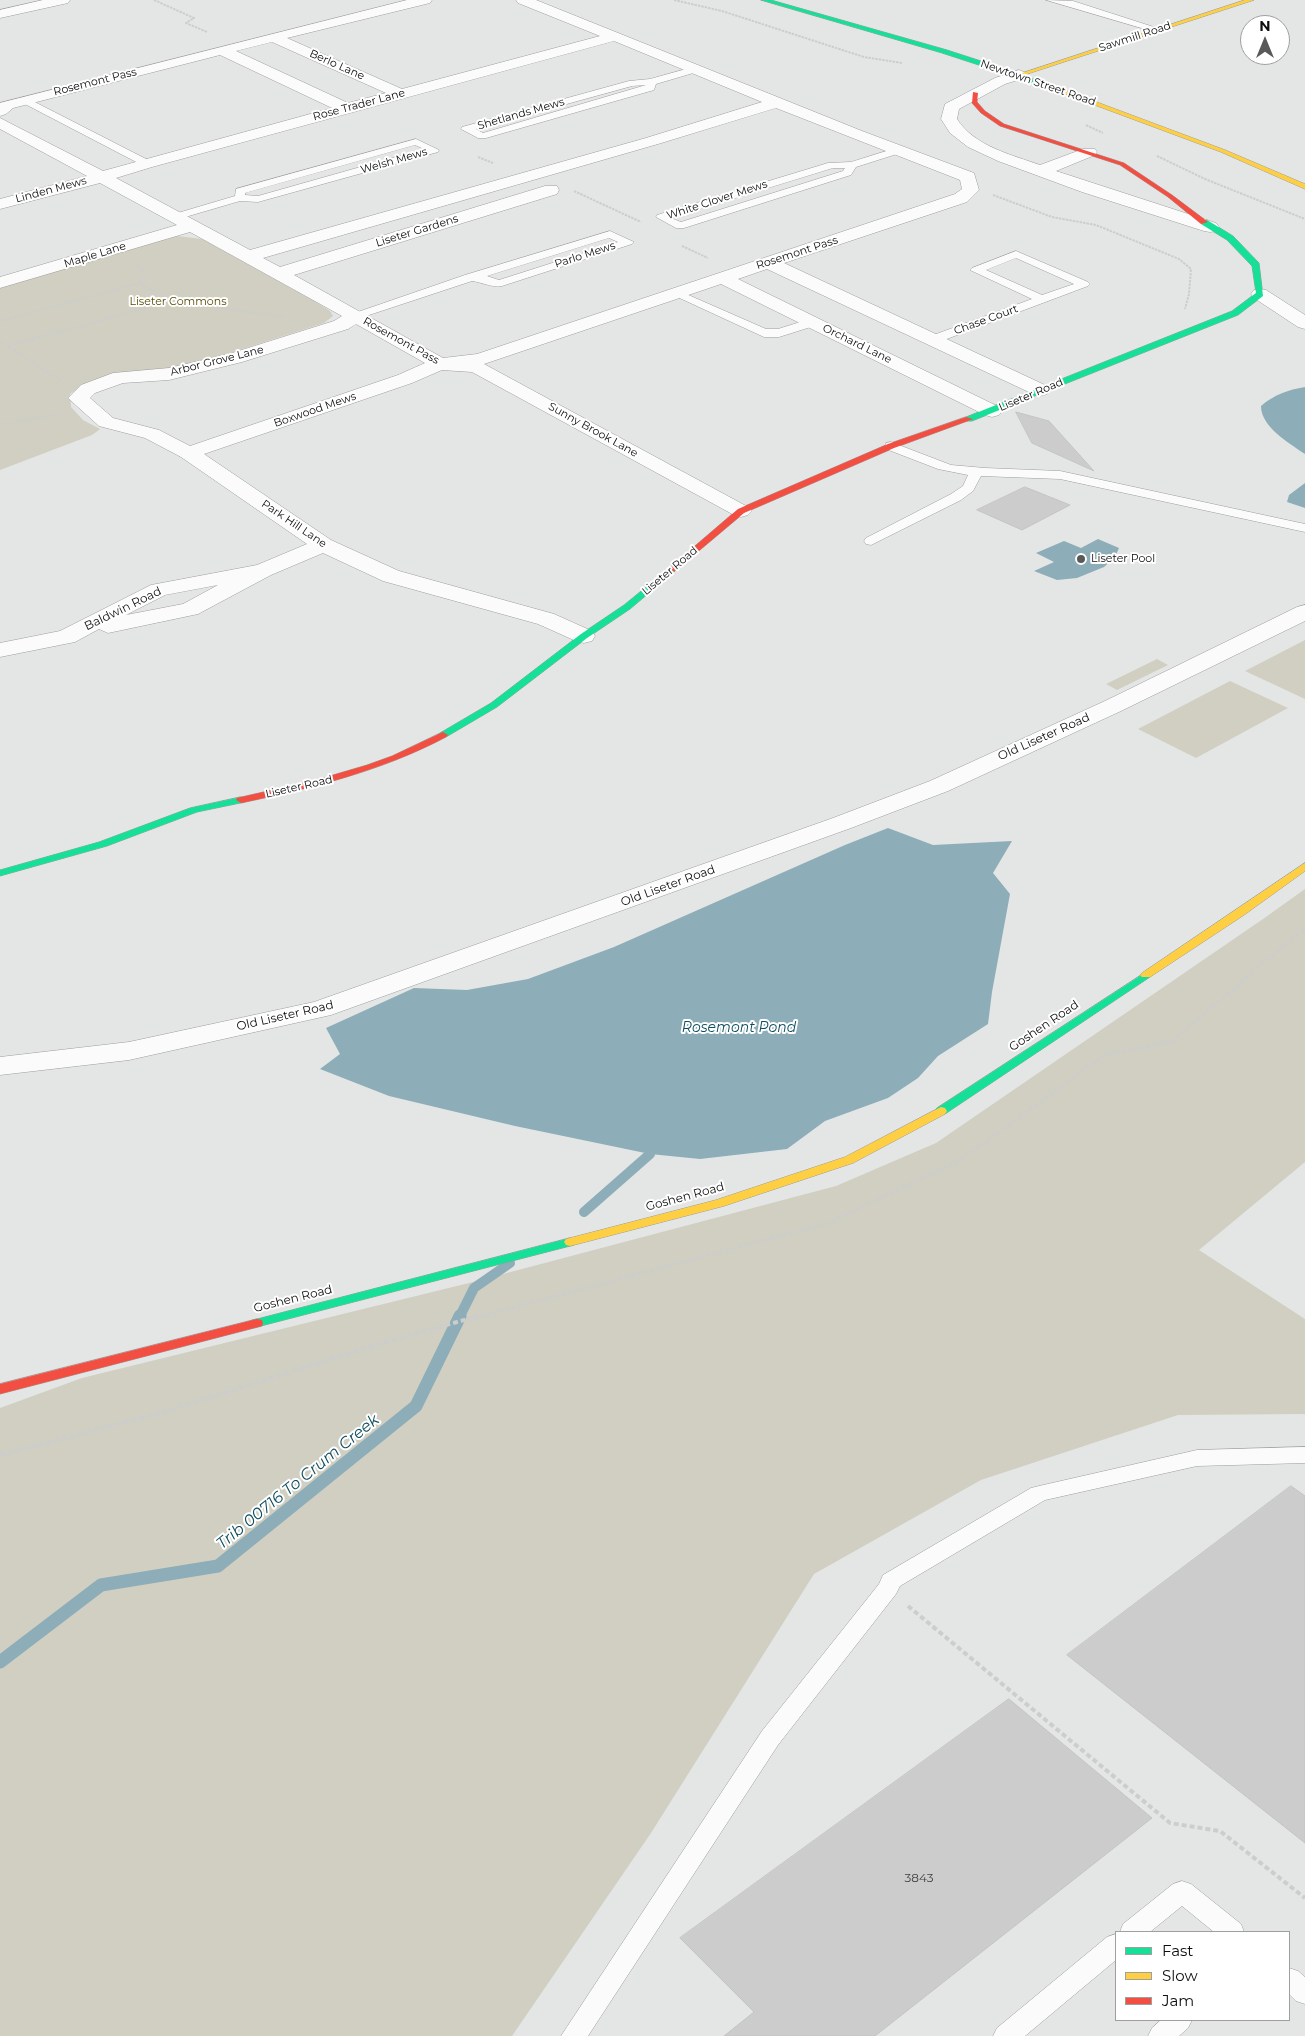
<!DOCTYPE html>
<style>
body{margin:0}
#map{position:relative;width:1305px;height:2036px;overflow:hidden;background:#e4e6e5;font-family:Montserrat,sans-serif}
canvas{display:block}
.legend{position:absolute;left:1115px;top:1931px;width:175px;height:90px;box-sizing:border-box;background:#fff;border:1px solid #9e9f9e;margin:0;padding:6px 9px;list-style:none;font-size:15px;color:#0d0e0d}
.legend li{display:flex;align-items:center;gap:10px;height:25px}
.legend b{width:25px;border:1px solid #9e9f9e}
.north{position:absolute;left:1240px;top:15px;width:50px;height:50px;box-sizing:border-box;background:#fff;border:1px solid #9e9f9e;border-radius:50%;rotate:0deg;font-size:14px;font-weight:700;line-height:20px;text-align:center;color:#0d0e0d}
.north::after{content:'';display:block;margin:auto;width:18px;height:22px;background:#585a59;clip-path:polygon(50% 0,100% 100%,50% 72%,0 100%)}
</style>
<div id="map">
<canvas width="1305" height="2036"></canvas>
<ul class="legend">
<li><b style="height:6px;background:#16e098"></b>Fast</li>
<li><b style="height:6px;background:#ffcf43"></b>Slow</li>
<li><b style="height:6px;background:#f24e42"></b>Jam</li>
</ul>
<div class="north">N</div>
</div>
<script>
const ctx = document.querySelector('canvas').getContext('2d');
ctx.lineJoin = 'round';
function paint(path, color) { ctx.fillStyle = color; ctx.fill(path, 'evenodd'); }
function strokePath(path, color, width, dash) { ctx.strokeStyle = color; ctx.lineWidth = width; ctx.lineCap = dash ? 'butt' : 'round'; ctx.setLineDash(dash || []); ctx.stroke(path); }
function label(font, color, halo, rows, align = 'center') {
  ctx.font = font + ' Montserrat,sans-serif'; ctx.lineWidth = 4; ctx.setLineDash([]); ctx.textBaseline = 'middle'; ctx.strokeStyle = halo; ctx.fillStyle = color; for (const [text, x, y, turn = 0] of rows) {
    ctx.save(); ctx.translate(x, y); ctx.rotate((+turn || 0) * Math.PI / 180); ctx.textAlign = isNaN(turn) ? turn : align; if (halo) ctx.strokeText(text, 0, 0); ctx.fillText(text, 0, 0); ctx.restore();
  }
}
paint(new Path2D(`
 M177,236l25,3 114,63 14,9 3,5 -9,7 -126,40c-46,12 -87,1 -128,31l1,13 12,13 17,9 -8,6 -92,35v-184z
 M1305,640v59l-60,-28z
 M1157,659l11,6 -51,25 -11,-6z
 M1230,681l58,27 -92,50 -58,-29z
 M1305,889v273l-106,88 106,69v95l-127,1 -197,65 -167,94 -163,259 -139,203h-512v-628l82,-30 387,-95 367,-97 100,-43 327,-224z`), '#d1cfc1');
paint(new Path2D(`
 M1305,387v67c-16,-11 -44,-27 -44,-48 14,-12 27,-16 44,-19z
 M1305,483v25l-18,-6 2,-7z
 M1098,539l21,9 -4,9 -11,10 -27,11 -20,2 -23,-9 20,-9 -18,-9 28,-12 17,7z
 M888,828l45,17 79,-4 -19,32 17,21 -18,98 -4,32 -50,32 -20,22 -30,20 -63,23 -38,28 -87,10 -50,-5 -135,-28 -126,-30 -69,-27 20,-15 -14,-26 88,-40 53,2 61,-11 86,-32 231,-102z`), '#8dadb8');
strokePath(new Path2D(`
 M584,1212l66,-58
 M459,1318l15,-30 36,-25`), '#8dadb8', 10);
strokePath(new Path2D(`
 M0,1662l101,-77 117,-19 198,-160 44,-90`), '#8dadb8', 13);
const building = new Path2D(`
 M1016,412l33,9 45,50 -62,-28z
 M1025,487l45,18 -48,25 -45,-20z
 M1291,1486l14,10v347l-238,-188z
 M1009,1699l143,119 -277,218h-151l30,-24 -74,-74z`);
paint(building, '#cbcccb');
strokePath(building, '#c3c4c3', 1);
const lane = new Path2D(`
 M1046,0l27,1 90,29 -2,2h-6z
 M697,66l3,1v4l-44,13 -2,6 -168,48h-8l-17,-9 1,-2 167,-46 21,-2zM646,85l-163,48 -7,-4 156,-43z
 M25,97l125,64 1,2 -5,3 -4,-1 -121,-63v-4z
 M416,139l23,11 -1,2 -180,50 -18,-1 -65,19 -5,-3 1,-2 64,-19 1,-7zM415,145l9,4 -166,47 -13,-1v-2z
 M896,148l4,1 1,2 -1,2 -44,14 -5,8 -167,53h-8l-20,-11 1,-2 171,-52 23,-1zM833,168h12l-2,3 -162,51 -10,-4z
 M610,231l24,11 -2,2 -130,42c-9,2 -21,-4 -30,-5l-112,37h-8l-2,-2 2,-2 113,-39zM609,238l9,4 -119,38 -12,-4z
 M1016,251l72,31 2,2 -2,2 -152,57h-8l-2,-3 2,-3 104,-38 -62,-29 2,-2zM1016,258l58,26 -32,11 -56,-25z
 M677,290l89,39h12l35,-11 6,4 -2,3 -38,12h-15l-91,-42 -2,-2z
 M891,442l60,23 34,3 75,3 245,53v8l-245,-53 -79,-3 -8,15 -12,9 -90,45 -5,-1 -2,-3 2,-3 85,-44 12,-8 5,-11 -30,-6 -52,-20 -1,-3 1,-3z
 M1305,1447v16l-108,3 -152,34 -145,86 -4,8 -118,151 -190,291h-27l201,-305 117,-147 4,-9 148,-87 8,-2 158,-36z
 M1182,1881l9,3 50,40 3,8h-30l-32,-26 -32,26h-30l3,-8 50,-40z
 M1116,1934v26l-91,76h-32l4,-8 110,-91z
 M1289,1968l9,3 7,6v27l-9,-3 -7,-7z
 M1161,2020h31l-4,8 -9,8h-31l4,-8z`);
const street = new Path2D(`
 M43,0h27l-2,3 -68,15v-8z
 M407,0h25l-2,3 -143,35 115,51 198,-53 -82,-33 -2,-3h20l326,131 112,42 5,17 -12,12 -183,61 263,123 3,4 -3,4 -7,2 -7,-2 -266,-125 -29,10 261,128 3,4 -3,4 -7,2 -7,-2 -264,-131 -237,80 264,143 4,4 -4,4 -7,2 -7,-2 -262,-143 -30,-2 -30,13 -208,71 127,86 68,31 155,43 38,17 3,5 -3,5 -8,2 -8,-2 -38,-17 -155,-43 -60,-28 -52,22 -73,39 -90,19 -9,-4 -24,13 -75,15v-14l60,-12 91,-46 106,-20 50,-21 -126,-87 -36,-19 -46,-12 -31,-28 13,-13 32,-12 56,-5 60,-14 105,-33 8,-5 -152,-84 -190,56v-11l177,-52 -77,-42 -100,26v-10l87,-23 -87,-47v-11l103,53 229,-63 -112,-53 -207,53 -7,6 -6,2v-13zM614,41l148,61 -116,36 -396,112 -134,-72 36,-11zM272,42l114,51 -38,10 -112,-52zM776,108l184,72 2,9 -7,5 -478,160 -34,4 -149,-83 263,-81 2,-4 -2,-4h-12l-265,81 -17,-9 395,-114zM356,324l69,39 -27,12 -208,71 -31,-16 -46,-12 -23,-20 5,-5 28,-10 46,-3 73,-18 106,-33zM218,585l-35,19 -57,11 39,-20z
 M1019,70l5,2 3,3 -3,3 -19,6 -46,25 -2,10c17,27 55,36 83,46l43,-16h12l2,3 -2,3 -39,16 160,52 3,4 -3,4 -6,1 -6,-1 -122,-39 -84,-31 -30,-14 -18,-14 -9,-14 4,-15 50,-26z
 M1260,289l6,1 39,25v14l-7,-2 -44,-29 -3,-4 3,-4z
 M1305,605v16l-184,90 -173,80 -97,37 -520,187 -202,45 -129,15v-18l129,-15 185,-40 519,-184 97,-37 175,-80 192,-94z`);
const fast = new Path2D(`
 M761,0h10l176,50 71,23 36,14 -5,1 -107,-35z
 M1201,220h6l26,16 26,27 4,33 -25,19 -266,106h-6v-4l266,-106 24,-18 -4,-27 -25,-26 -26,-16z
 M672,566l3,1v4l-45,38 -43,29 -90,69 -51,30h-6l-2,-2 2,-2 51,-30 90,-69 43,-29z
 M241,797l5,3 -1,2 -48,10 -90,34 -107,30v-6l99,-28 91,-34z
 M1146,972l6,3 -2,2 -205,137h-8l-2,-3 2,-3z
 M570,1238l4,1 2,3 -2,3 -317,82 -5,-1 -1,-3 1,-3 5,-1z`);
const slow = new Path2D(`
 M1245,0h9l-233,76 -5,-1z
 M1051,85l174,65 80,34v5l-84,-37 -172,-64 -1,-1z
 M1305,863v8l-61,44 -94,62h-8l-2,-2 2,-2z
 M941,1107l4,1 2,3 -2,3 -92,49 -129,43 -154,40 -4,-1 -2,-3 2,-3 150,-39 129,-43z`);
const jam = new Path2D(`
 M973,92l5,1 -1,9 8,9 19,13 120,39 48,32 36,27 -7,2 -33,-27 -48,-32 -120,-39 -19,-13 -9,-10z
 M966,417l7,2 -79,29 -150,65 -69,58h-6l-1,-2 70,-60 150,-65z
 M443,732l5,3 -2,2c-64,34 -134,51 -205,66l-5,-3 1,-2 79,-18 51,-15 25,-9z
 M257,1319l5,1 1,3 -1,3 -262,68v-10z`);
strokePath(lane, '#9c9d9c', 1);
strokePath(street, '#9c9d9c', 1);
strokePath(fast, '#9c9d9c', 1);
strokePath(slow, '#9c9d9c', 1);
strokePath(jam, '#9c9d9c', 1);
strokePath(new Path2D(`
 M154,0l40,18 -8,5 21,9
 M674,0l48,11 142,46 38,6
 M1086,125l17,8
 M1157,156l48,23 100,40
 M478,157l15,6
 M574,191l67,31
 M993,195l59,22 44,8 83,34 12,10 -2,25 -4,15
 M682,246l26,12
 M140,283l30,18
 M0,321l140,-38 5,-11 -9,-7
 M56,333l114,-32 116,16`), '#cccdcd', 2, [2.5, 1]);
strokePath(new Path2D(`
 M0,341l62,40
 M8,346l53,-15
 M0,424l54,-9 4,-3`), '#cccdcd', 2.5, [3, 2]);
strokePath(new Path2D(`
 M474,1318l354,-95 134,-64 141,-103 70,-15 123,-106 9,-5`), '#cccdcd', 3, [4, 2.5]);
strokePath(new Path2D(`
 M0,1455l157,-41 238,-75 84,-23
 M908,1606l262,217 50,8 85,67`), '#cccdcd', 4, [5, 3]);
paint(lane, '#fbfbfb');
paint(street, '#fbfbfb');
paint(fast, '#16e098');
paint(slow, '#ffcf43');
paint(jam, '#f24e42');
for (const [x, y, r, color] of [
 [1081,559,5,"#585a59"]
]) { const dot = new Path2D(); dot.arc(x, y, r, 0, 2 * Math.PI); ctx.fillStyle = color; ctx.fill(dot); strokePath(dot, '#fff', 2); }
label('11px', '#0d0e0d', '#fff', [
 ["Sawmill Road",1135,37,-18],
 ["Berlo Lane",337,65,24],
 ["Rosemont Pass",95,82,-14],
 ["Newtown Street Road",1038,83,19],
 ["Rose Trader Lane",359,105,-15],
 ["Shetlands Mews",521,114,-16],
 ["Welsh Mews",394,161,-16],
 ["Linden Mews",51,190,-15],
 ["White Clover Mews",717,200,-18],
 ["Liseter Gardens",417,231,-17],
 ["Rosemont Pass",797,253,-18],
 ["Maple Lane",95,255,-17],
 ["Parlo Mews",585,255,-18],
 ["Chase Court",986,320,-20],
 ["Rosemont Pass",401,341,29],
 ["Orchard Lane",857,344,26],
 ["Arbor Grove Lane",217,361,-14],
 ["Liseter Road",1031,395,-23],
 ["Boxwood Mews",315,410,-19],
 ["Sunny Brook Lane",593,430,29],
 ["Park Hill Lane",294,524,34],
 ["Liseter Road",670,571,-40],
 ["Liseter Road",299,787,-13]
]);
label('11px', '#584a02', '#fff', [
 ["Liseter Commons",178,302]
]);
label('11px', '#0d0e0d', '#fff', [
 ["Liseter Pool",1091,559]
], 'left');
label('12px', '#0d0e0d', '#fff', [
 ["Baldwin Road",123,609,-26],
 ["Old Liseter Road",1044,737,-24],
 ["Old Liseter Road",668,886,-20],
 ["Old Liseter Road",285,1016,-13],
 ["Goshen Road",1044,1026,-34],
 ["Goshen Road",685,1197,-15],
 ["Goshen Road",293,1299,-14]
]);
label('12px', '#3e403e', null, [
 ["3843",919,1878]
]);
label('italic 14px', '#0f4e60', '#fff', [
 ["Rosemont Pond",739,1028]
]);
label('italic 16px', '#0f4e60', '#fff', [
 ["Trib 00716 To Crum Creek",298,1482,-39]
]);
</script>
